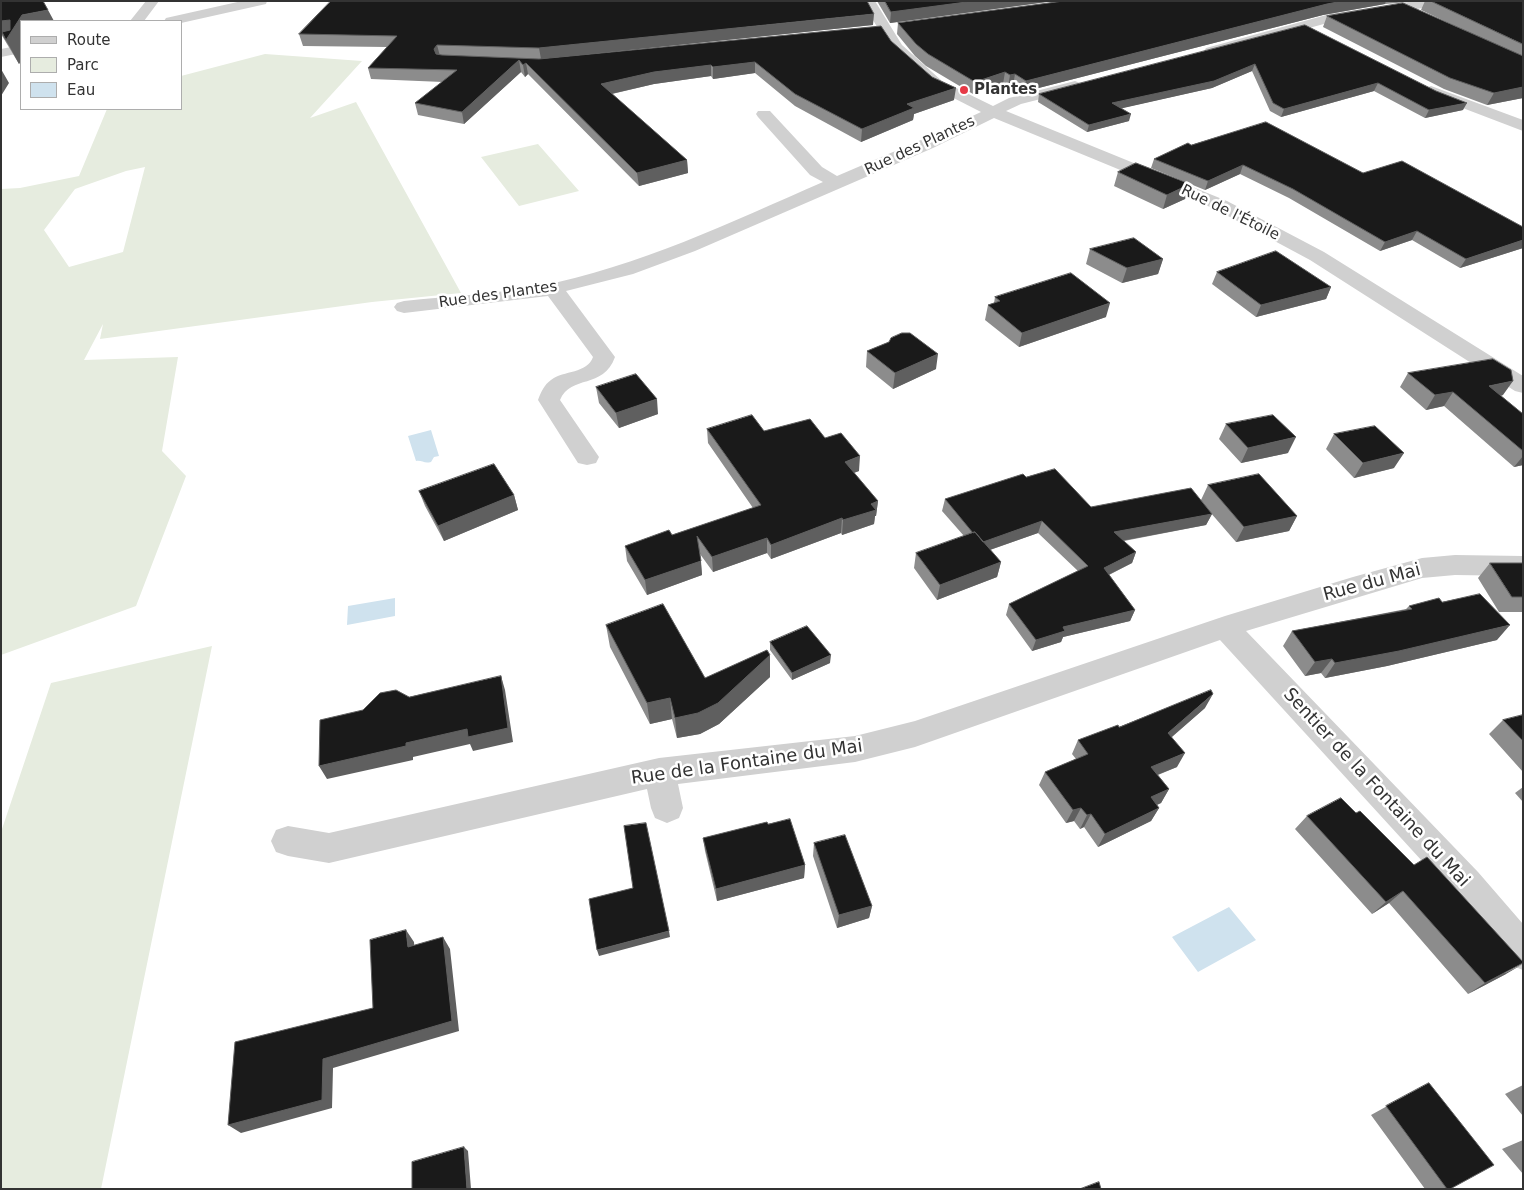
<!DOCTYPE html>
<meta charset="utf-8">
<style>
body{margin:0}
#map{position:relative;width:1524px;height:1190px;overflow:hidden;background:#fff;font-family:"DejaVu Sans",sans-serif}
canvas{display:block}
.frame{position:absolute;inset:0;border:2px solid #333;pointer-events:none}
.legend{position:absolute;left:20px;top:20px;width:162px;height:90px;box-sizing:border-box;background:#fff;border:1px solid #adadad;margin:0;padding:6px 9px;list-style:none;font-size:15px;color:#333}
.legend li{display:flex;align-items:center;gap:10px;height:25px}
.legend b{width:25px;border:1px solid #adadad}
</style>
<div id="map">
<canvas width="1524" height="1190"></canvas>
<div class="frame"></div>
<ul class="legend">
<li><b style="height:6px;background:#d0d0d0"></b>Route</li>
<li><b style="height:14px;background:#e6ecdf"></b>Parc</li>
<li><b style="height:14px;background:#cfe2ee"></b>Eau</li>
</ul>
</div>
<script>
const ctx = document.querySelector('canvas').getContext('2d');
ctx.lineJoin = 'round';
function paint(path, color) { ctx.fillStyle = color; ctx.fill(path, 'evenodd'); }
function strokePath(path, color, width, dash) { ctx.strokeStyle = color; ctx.lineWidth = width; ctx.lineCap = dash ? 'butt' : 'round'; ctx.setLineDash(dash || []); ctx.stroke(path); }
function label(font, color, halo, rows, align = 'center') {
  ctx.font = font + ' "DejaVu Sans",sans-serif'; ctx.lineWidth = 5; ctx.setLineDash([]); ctx.textBaseline = 'middle'; ctx.strokeStyle = halo; ctx.fillStyle = color; for (const [text, x, y, turn = 0] of rows) {
    ctx.save(); ctx.translate(x, y); ctx.rotate((+turn || 0) * Math.PI / 180); ctx.textAlign = isNaN(turn) ? turn : align; if (halo) ctx.strokeText(text, 0, 0); ctx.fillText(text, 0, 0); ctx.restore();
  }
}
paint(new Path2D(`
 M265,54l97,7 -52,57 46,-16 105,191 -89,9 -272,37 3,-15 -19,36 94,-3 -16,94 24,25 -50,130 -135,49v-466l19,-1 59,-12 28,-67h74v-33zM145,167l-22,85 -54,15 -25,-37 31,-41 51,-18z
 M538,144l41,47 -60,15 -38,-49z
 M212,646l-111,543h-100v-357l50,-149z`), '#e6ecdf');
paint(new Path2D(`
 M431,430l8,26 -5,1 -3,5c-7,2 -9,-2 -15,-1l-8,-25z
 M395,598v18l-48,9 1,-19z
 M1229,907l27,33 -58,32 -26,-35z`), '#cfe2ee');
paint(new Path2D(`
 M146,1h13l-15,20h-14z
 M242,1h25l-1,3 -85,19v-2h-17l2,-3z
 M862,1h13l27,44 40,36 51,25 16,-8 66,-17 5,2 3,3 -3,3 -59,15 -15,7 221,90 97,51 199,124v17l-8,-2 -205,-131 -95,-51 -221,-91 -61,30 -238,103 -62,23 -67,17 49,66c-12,33 -44,17 -55,43l39,57 -3,6 -9,2 -9,-2 -40,-63c3,-8 6,-15 13,-20 13,-10 36,-6 42,-23l-45,-61 -144,17 -7,-2 -3,-4 3,-4 7,-2c45,-5 91,-7 135,-15 99,-19 192,-64 284,-104l-13,-7 -52,-58 -2,-3 2,-3h12l52,56 15,9 84,-36 60,-28 -49,-25 -41,-36z
 M1415,1h34l-6,4 -112,17 -120,33 -5,-1 -2,-3 2,-3 124,-34z
 M21,45v8l-20,4v-8z
 M1431,86l92,34v11l-97,-37 -3,-3 3,-3z
 M1455,555l68,1v20l-68,-1 -33,3 -176,53 232,241 45,52v46l-13,-5 -56,-69 -234,-256 -305,107 -60,15 -177,22 5,24 -4,10 -12,5 -12,-5 -4,-10 -4,-19 -318,74 -41,-7 -12,-4 -5,-11 5,-11 12,-4 41,7 330,-75 196,-22 60,-15 310,-105 128,-39 69,-19z`), '#d0d0d0');
paint(new Path2D(`
 M1,1l20,20v40l-2,3 -18,-30z
 M877,1h177l-164,22z
 M1064,1h354l-33,3 -62,11 -300,77 -10,-6 -5,1 -5,-3 -30,10 -47,-28 -11,-10 -18,-22 1,-11z
 M1425,1h98v97l-36,7 -43,-16 -121,-62 4,-11 141,16 -47,-22z
 M873,25l-334,34 352,-18 63,59 -40,14 -1,6 -52,22 -66,-36 -40,-33 -42,6 -2,-3 -57,8 -42,10 75,66 1,13 -49,13 -111,-112 -3,3 -4,-5 -57,52 -46,-9 -3,-12 28,-21 -72,-3 -3,-11 19,-21 -84,-1 -4,-12z
 M1305,25l158,85 -38,8 -51,-27 -93,26 -11,-6 -18,-40 -40,17 -90,20 7,13 -42,11 -49,-30 1,-8z
 M1191,145l172,28 160,54v21l-63,20 -48,-28 -32,11 -91,-53 -49,-24 -35,16 -54,-22 3,-9z
 M1118,172l72,12 -5,15 -22,10 -49,-23z
 M1090,249l73,10 -5,15 -36,9 -36,-19z
 M1217,272l114,15 -5,12 -70,18 -44,-33z
 M995,297l111,20 -87,30 -34,-27 3,-15 6,-2z
 M889,342l47,27 -43,20 -27,-22 1,-16z
 M1408,373l95,22 -2,1 22,18v51l-9,2 -70,-61 -18,4 -26,-23z
 M596,387l62,27 -39,14 -20,-25z
 M1226,424l62,29 -47,10 -22,-24z
 M707,429l57,2 61,7 34,33 -5,2 24,28 -2,15h-1l-1,8 -32,11 -1,-2 -70,26 -4,-6 -54,19 -13,-18 2,21 -55,20 -20,-34 -2,-15 47,-11 81,-27 -45,-65z
 M1334,434l60,34 -40,10 -28,-29z
 M1026,477l65,30 110,-7 7,-15 89,31 -8,15 -53,11 -26,-30 2,2 -6,11 -82,16 12,11 -4,11 -23,12 26,35 -5,11 -67,16 -2,5 -29,9 -26,-36 3,-11 69,-33 -40,-38 -48,17 11,12 -4,15 -60,23 -23,-32 2,-15 48,-17 -22,-25 3,-12z
 M419,491l95,4 4,15 -74,31 -19,-35z
 M1490,563h33v49h-24l-21,-34z
 M1442,602l55,38 -110,26 -62,12 -4,-5 -16,3 -22,-30 9,-15 114,-22 3,-3z
 M606,625l99,53 65,-23v22l-51,47 -19,10 -23,4 -5,-19 -22,5 -40,-77z
 M770,642l60,21 -38,17 -22,-30z
 M1205,708l-33,29 5,30 -19,8 11,14 -8,14 -4,2 2,3 -8,13 -53,26 -14,-20 -4,2 -6,-8 -8,2 -27,-38 6,-13 31,-13 -4,-5 6,-14 41,-13z
 M1523,715v57l-34,-38 14,-14z
 M1523,787v15l-8,-9z
 M1356,813l150,161 -38,20 -79,-91 -17,11 -77,-85 12,-13z
 M768,824l37,41 -1,13 -87,23 -12,-50 -2,-13z
 M814,843l58,63 -3,12 -32,10 -24,-72z
 M1429,1083l21,106h-25l-54,-74z
 M1523,1085v31l-18,-22z
 M1523,1140v34l-21,-25z`), '#8c8c8c');
paint(new Path2D(`
 M974,1h80l-164,22 1,-11z
 M1343,1h43l-1,3 -62,11 -300,77 3,-11 301,-77z
 M48,10l6,11h-33v40l-2,3 -13,-24 -4,-8 7,14 -8,-14v-11l21,-6z
 M874,14l-1,11 -332,34 -2,-11z
 M437,45l3,11 -4,4 -2,-11z
 M519,60l2,12 -57,52 -2,-12z
 M755,62v11l-42,6v-12z
 M526,63l2,11 -3,3 -2,-12z
 M1255,64l-3,7 -40,17 -102,23 2,-8z
 M711,65v11l-57,8 -52,12 -1,-12 53,-12z
 M1,69l8,14 -8,13z
 M1005,72l-2,12 -30,10 2,-12z
 M1015,74l-2,12 -5,1 2,-12z
 M1378,83l-4,8 -93,26 3,-8z
 M1523,87v11l-36,7 7,-12z
 M956,88l-2,12 -40,14 -1,6 -52,22 1,-13 45,-25z
 M1467,103l-4,7 -38,8 4,-8z
 M1131,114l-2,7 -42,11 2,-7z
 M687,160l1,13 -49,13 -2,-13z
 M1243,165l-3,9 -35,16 3,-9z
 M1190,184l-5,15 -22,10 4,-14z
 M1417,231l-5,9 -32,11 5,-9z
 M1523,240v8l-63,20 6,-9z
 M1163,259l-5,15 -36,9 5,-15z
 M1331,287l-5,12 -70,18 5,-12z
 M1110,303l-4,14 -87,30 3,-14z
 M938,354l-2,15 -43,20 2,-16z
 M1513,381l-10,14 -24,5 10,-14z
 M1453,392l-9,14 -18,4 9,-15z
 M657,399l1,15 -39,14 -3,-15z
 M1296,437l-8,16 -47,10 7,-15z
 M1404,453l-10,15 -40,10 9,-15z
 M860,456l-1,15 -15,5 1,-14z
 M1523,456v9l-9,2z
 M514,495l4,15 -74,31 -6,-15z
 M878,501l-2,15h-1l-1,8 -32,11 1,-15 28,-16z
 M1212,514l-6,11 -96,18 4,-11z
 M1297,516l-8,15 -53,11 8,-15z
 M842,518l-1,15 -70,26v-14z
 M1042,521l-4,12 -60,21 3,-12z
 M767,538v15l-54,19 -1,-15z
 M1136,552l-4,11 -32,16 4,-11z
 M701,561l1,14 -55,20 -2,-15z
 M1001,562l-4,15 -60,23 3,-15z
 M1135,610l-5,11 -67,16 -2,5 -29,9 4,-11 27,-13z
 M1510,625l-13,15 -110,26 -62,12 10,-15z
 M770,655v22l-51,47 -19,10 -23,4 -2,-20z
 M831,655l-1,8 -38,17v-7z
 M1332,659l-11,14 -16,3 10,-14z
 M501,676l4,14 8,52 -40,9 -3,-7 -57,13v3l-86,19 -8,-13 87,-23z
 M1213,694l-8,14 -45,39 8,-14z
 M670,698l2,21 -22,5 -3,-21z
 M1185,753l-8,14 -33,13 7,-13z
 M1169,789l-8,14 -18,8 8,-14z
 M1081,808l-7,13 -8,2 7,-13z
 M1159,808l-8,13 -53,26 7,-13z
 M1091,814l-7,13 -4,2 7,-14z
 M805,865l-1,13 -87,23 -1,-12z
 M1403,891l-14,12 -17,11 14,-12z
 M872,906l-3,12 -32,10 2,-13z
 M406,930l8,12 1,16 -7,-11z
 M669,931l1,6 -71,19 -2,-6z
 M443,937l7,12 9,82 -126,37 -1,40 -91,25 -13,-8 95,-66z
 M1523,964l-17,10 -38,20 17,-11z
 M464,1147l4,4 3,38h-4z`), '#5f5f5f');
const building = new Path2D(`
 M1,1h42l5,9 -26,5 -16,25 -4,-8 8,-2v-10l-9,1z
 M331,1h536l7,13 -335,34 -102,-3 -3,4 2,5 6,1 97,4 342,-33 10,15 41,36 24,11 -49,16 7,4 -52,21 -67,-35 -40,-32 -42,5 -2,-2 -57,7 -53,12 86,76 -50,13 -111,-110 -3,2 -4,-5 -57,52 -47,-9 42,-33 -89,-2 29,-32 -98,-2z
 M885,1h89l-83,11z
 M1064,1h279l-16,3 -301,77 -11,-7 -5,1 -5,-3 -30,10 -47,-28 -12,-10 -18,-21z
 M1431,1h92v43z
 M1403,3l120,53v31l-29,6 -44,-15 -123,-62z
 M1305,25l131,66 31,12 -38,7 -51,-27 -94,26 -11,-6 -18,-39 -41,17 -102,22 19,11 -42,11 -50,-31z
 M1266,122l97,51 39,-12 121,66v13l-57,19 -49,-28 -32,11 -92,-53 -50,-24 -35,16 -54,-22 34,-16 3,2z
 M1136,163l54,21 -23,11 -49,-23z
 M1134,238l29,21 -36,9 -37,-19z
 M1276,251l55,36 -70,18 -44,-33z
 M1071,273l39,30 -88,30 -34,-28 12,-4 -5,-4z
 M902,333h8l28,21 -43,19 -28,-22 22,-9 2,-4z
 M1493,359l18,11 2,11 -24,5 34,28v37l-70,-59 -18,3 -27,-22z
 M636,374l21,25 -41,14 -20,-26z
 M752,415l12,16 46,-12 15,19 16,-5 19,23 -15,6 33,39 -7,3 5,6 -33,10 -1,-2 -71,27 -4,-7 -55,19 -15,-21 4,25 -56,19 -20,-34 44,-16 3,5 89,-30 -54,-76z
 M1273,415l23,22 -48,11 -22,-24z
 M1375,426l29,27 -41,10 -29,-29z
 M494,464l20,31 -76,31 -19,-35z
 M1055,469l36,38 100,-19 21,26 -98,18 22,20 -32,16 31,42 -72,17 2,4 -29,9 -27,-36 79,-38 -46,-45 -59,21 -8,-10 -2,1 -28,-34 78,-25 3,3z
 M1259,474l38,42 -53,11 -36,-42z
 M975,532l26,30 -61,23 -24,-32z
 M1490,563h33v34h-11z
 M1480,594l30,31 -111,26 -64,12 -3,-4 -17,3 -23,-31 120,-22 -3,-3 30,-8 3,4z
 M663,604l42,74 62,-28 3,5 -52,48 -20,10 -23,5 -5,-20 -23,5 -41,-78z
 M807,626l24,29 -39,18 -22,-31z
 M501,676l7,52 -40,9 -1,-8 -61,14v3l-87,20 1,-46 43,-10 17,-17 16,-3 13,7z
 M1211,690l2,4 -45,39 17,20 -34,14 18,22 -18,8 8,11 -54,26 -14,-20 -4,1 -6,-7 -8,2 -28,-38 43,-18 -10,-14 40,-15 1,2z
 M1523,715v26l-20,-21z
 M1341,798l15,15 4,-2 54,54 13,-8 96,105v1l-38,20 -82,-92 -17,11 -79,-86z
 M790,819l15,46 -89,24 -13,-51 64,-16 1,2z
 M646,823l23,108 -72,19 -8,-51 44,-11 -9,-62z
 M845,835l27,71 -33,9 -25,-72z
 M406,930l2,17 35,-10 9,84 -129,38 -1,41 -94,25 7,-83 138,-34 -3,-68z
 M1429,1083l65,82 -44,24h-3l-61,-83z
 M464,1147l3,42h-55v-27z
 M1099,1182l2,7h-21z`);
paint(building, '#1a1a1a');
strokePath(building, '#5f5f5f', 1);
for (const [x, y, r, color] of [
 [964,90,5,"#e63946"]
]) { const dot = new Path2D(); dot.arc(x, y, r, 0, 2 * Math.PI); ctx.fillStyle = color; ctx.fill(dot); strokePath(dot, '#fff', 2); }
label('bold 15px', '#333', '#fff', [
 ["Plantes",974,90]
], 'left');
label('15px', '#333', '#fff', [
 ["Rue des Plantes",920,146,-25],
 ["Rue de l'Étoile",1230,213,26],
 ["Rue des Plantes",498,295,-8]
]);
label('18px', '#333', '#fff', [
 ["Rue du Mai",1372,583,-15],
 ["Rue de la Fontaine du Mai",747,763,-8],
 ["Sentier de la Fontaine du Mai",1376,788,47]
]);
</script>
